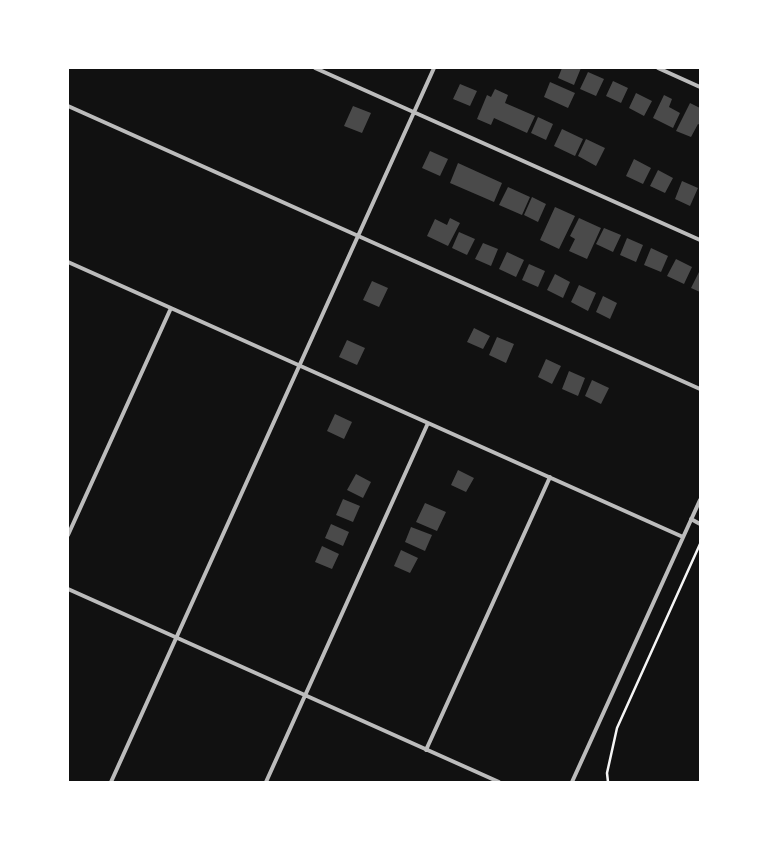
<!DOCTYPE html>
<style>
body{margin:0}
#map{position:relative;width:768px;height:850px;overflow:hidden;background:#111;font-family:"IBM Plex Sans",sans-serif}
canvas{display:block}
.frame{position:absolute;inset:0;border:69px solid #fff;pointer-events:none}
</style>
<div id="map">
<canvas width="768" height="850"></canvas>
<div class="frame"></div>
</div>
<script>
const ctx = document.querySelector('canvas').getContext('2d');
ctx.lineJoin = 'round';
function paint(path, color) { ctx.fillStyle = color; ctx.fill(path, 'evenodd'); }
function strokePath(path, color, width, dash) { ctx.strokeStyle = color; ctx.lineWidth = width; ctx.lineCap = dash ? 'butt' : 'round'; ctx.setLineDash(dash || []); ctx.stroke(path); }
paint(new Path2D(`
 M562,68h19l-7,17 -16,-7z
 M588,72l16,7 -8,17 -16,-7z
 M613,81l15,7 -7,15 -15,-7z
 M550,82l25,11 -7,15 -24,-11z
 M460,84l17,7 -7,15 -17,-7z
 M495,89l13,6 -3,8 30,13 -8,17 -33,-15 -3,7 -14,-6 10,-24 4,2z
 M636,93l16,8 -8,15 -15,-8z
 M664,95l8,4 -3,8 11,6 -7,15 -20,-10z
 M690,103l10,5v17l-2,-1 -7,13 -15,-6z
 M353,106l18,7 -9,20 -18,-7z
 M538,117l15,7 -7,16 -15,-7z
 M562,129l21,10 -8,17 -21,-10z
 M586,139l19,9 -9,18 -18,-10z
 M430,151l18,8 -8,17 -18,-8z
 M634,159l17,9 -8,16 -17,-8z
 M458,163l44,20 -8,19 -44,-19z
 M658,170l15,8 -8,15 -15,-7z
 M682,181l16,7 -8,18 -15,-7z
 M508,187l22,10 -8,18 -23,-10z
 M532,197l14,7 -8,18 -14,-7z
 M555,207l20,9 -16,33 -19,-9z
 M450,218l10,5 -12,23 -21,-10 8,-17 12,6z
 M579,218l22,10 -14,31 -18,-8 6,-12 -5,-3z
 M604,228l17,7 -8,17 -17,-8z
 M459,232l16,7 -8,16 -15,-7z
 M627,238l16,7 -7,17 -16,-7z
 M483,243l15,6 -7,17 -16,-7z
 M651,248l17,8 -7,16 -17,-7z
 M507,252l17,8 -8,17 -17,-8z
 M676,259l16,8 -8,17 -17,-8z
 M529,264l16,7 -7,16 -16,-7z
 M700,270v22l-9,-4z
 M555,274l15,8 -7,16 -16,-8z
 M372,281l16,7 -9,19 -16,-7z
 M579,285l17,8 -8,18 -17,-9z
 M603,296l14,7 -7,16 -14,-7z
 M474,328l16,8 -7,13 -16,-7z
 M497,337l17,7 -8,19 -17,-8z
 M347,340l18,8 -8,17 -18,-8z
 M546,359l15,7 -9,18 -14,-7z
 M569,371l16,7 -7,18 -16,-7z
 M592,380l17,8 -8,16 -16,-8z
 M335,414l17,8 -8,17 -17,-8z
 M458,470l16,8 -8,14 -15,-7z
 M356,474l15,8 -8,16 -16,-8z
 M343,499l17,7 -7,16 -17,-7z
 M425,503l21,9 -9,19 -21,-9z
 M331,524l18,8 -6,14 -18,-8z
 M411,527l21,8 -7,16 -20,-9z
 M322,546l17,8 -7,15 -17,-7z
 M401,550l17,8 -8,15 -16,-7z`), '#4a4a4a');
strokePath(new Path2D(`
 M608,782l-1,-9 10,-45 83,-184`), '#f5f5f5', 2.5);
strokePath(new Path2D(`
 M315,68l385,172
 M658,68l42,19
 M68,106l632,283
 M68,262l615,275
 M691,519l9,5
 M68,535l103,-227
 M68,589l431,193
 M426,750l124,-273
 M111,782l323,-714
 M266,782l162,-359
 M572,782l128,-282`), '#bcbcbc', 4);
</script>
